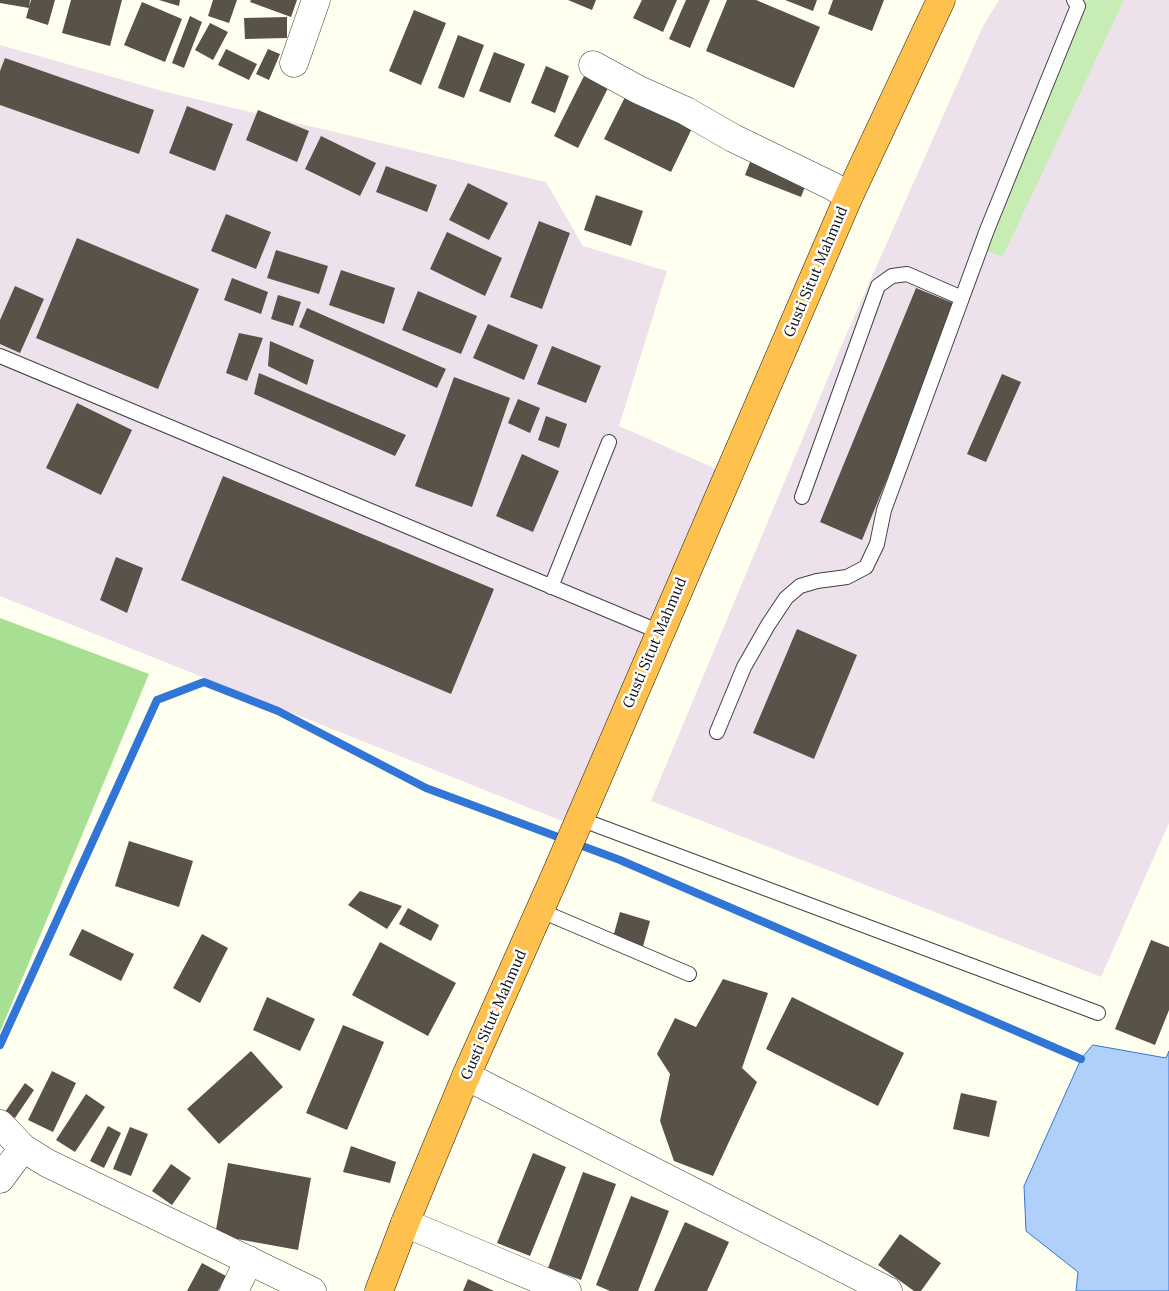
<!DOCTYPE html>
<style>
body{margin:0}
canvas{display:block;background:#ffffef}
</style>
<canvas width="1169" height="1291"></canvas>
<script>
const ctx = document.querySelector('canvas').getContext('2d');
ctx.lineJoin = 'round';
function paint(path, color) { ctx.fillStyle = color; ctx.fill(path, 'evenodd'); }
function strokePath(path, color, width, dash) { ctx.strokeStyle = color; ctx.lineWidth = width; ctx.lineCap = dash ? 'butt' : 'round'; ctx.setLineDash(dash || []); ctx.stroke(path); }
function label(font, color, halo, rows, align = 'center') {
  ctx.font = font + ' Lora,serif'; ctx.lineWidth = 5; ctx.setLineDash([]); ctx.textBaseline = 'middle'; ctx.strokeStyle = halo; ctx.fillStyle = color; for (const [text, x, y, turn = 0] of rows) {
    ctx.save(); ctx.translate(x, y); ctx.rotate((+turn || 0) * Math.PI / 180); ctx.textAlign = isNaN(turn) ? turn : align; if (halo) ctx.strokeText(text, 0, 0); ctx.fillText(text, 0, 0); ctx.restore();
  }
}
paint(new Path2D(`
 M999,0h170v823l-68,154 -450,-176 192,-459 139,-314z
 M0,45l166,47 380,90 37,64 84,25 -48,155 102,45 -154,352 -567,-227z`), '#ede2ec');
paint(new Path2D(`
 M1084,0h40l-121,256 -19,-5 102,-249z`), '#c7edb5');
paint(new Path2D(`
 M0,618l149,56 -149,358z`), '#a7df93');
const water = new Path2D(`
 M1093,1045l73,13 3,-7v240h-93l2,-19 -52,-41 -2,-45 57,-127z`);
paint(water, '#b0d0fa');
strokePath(water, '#3175d7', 1);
strokePath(new Path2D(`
 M0,1045l157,-345 47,-18 74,29 148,77 194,72 461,199`), '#3175d7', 8);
paint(new Path2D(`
 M0,0h30l-1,8 -29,-5z
 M31,0h24l-7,25 -22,-7z
 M71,0h51l-12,46 -48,-13z
 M159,0h21l-1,6z
 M213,0h24l-8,23 -21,-7z
 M251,0h46l-6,17 -41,-15z
 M568,0h28l-4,10z
 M642,0h35l-14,32 -30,-14z
 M686,0h24l-20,48 -21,-9z
 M727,0h29l64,27 -26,61 -88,-37z
 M785,0h32l-4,11z
 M833,0h51l-12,31 -44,-17z
 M142,2l40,17 -17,43 -41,-17z
 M414,10l32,13 -25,62 -32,-14z
 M190,16l12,6 -18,46 -12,-5z
 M287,17v21l-42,1 -1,-21z
 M210,23l18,9 -15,28 -18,-10z
 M458,35l26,10 -20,53 -26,-10z
 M226,49l31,15 -8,16 -31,-15z
 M268,49l12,5 -11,26 -13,-6z
 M494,52l31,12 -15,39 -31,-12z
 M5,58l149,52 -15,44 -139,-49v-34z
 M546,66l23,10 -14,37 -24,-10z
 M584,76l24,12 -30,60 -24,-12z
 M629,89l66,33 -24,50 -67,-33z
 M187,106l46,18 -18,47 -46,-18z
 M258,110l51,21 -12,31 -51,-22z
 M321,136l55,27 -16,33 -55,-27z
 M752,157l56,22 -7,18 -56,-22z
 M386,166l51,19 -10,27 -51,-20z
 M468,183l40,20 -19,37 -40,-20z
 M596,195l47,16 -12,35 -47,-16z
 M226,214l45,18 -15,37 -45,-18z
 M539,221l31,12 -28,76 -32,-12z
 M447,232l55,26 -17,38 -55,-27z
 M77,238l122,51 -41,100 -122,-51z
 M276,250l52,16 -9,28 -52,-16z
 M341,270l54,18 -11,36 -55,-19z
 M232,278l36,14 -7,22 -37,-14z
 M15,286l29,13 -24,54 -20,-9v-24z
 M916,288l42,17 -96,235 -42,-18z
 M418,291l59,25 -16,38 -59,-24z
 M278,295l23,7 -8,24 -22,-7z
 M307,308l139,61 -9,19 -138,-61z
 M488,324l50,21 -14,35 -51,-22z
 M239,333l24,5 -16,43 -21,-8z
 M270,341l44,19 -7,25 -39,-19z
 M552,346l49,20 -15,37 -49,-19z
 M259,373l147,62 -11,21 -141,-62z
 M1002,374l19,8 -35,80 -19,-8z
 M454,377l56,21 -38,109 -57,-21z
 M518,399l22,9 -10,25 -22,-10z
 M77,403l55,27 -31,65 -55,-27z
 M546,416l21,8 -8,24 -21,-8z
 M522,454l37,17 -26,61 -37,-16z
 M223,476l271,113 -43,105 -270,-114z
 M116,557l27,11 -16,45 -27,-13z
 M797,629l60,26 -43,104 -61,-26z
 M129,841l64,20 -14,46 -64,-21z
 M360,891l42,15 -15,23 -39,-24z
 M408,908l31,17 -8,16 -32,-17z
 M620,912l30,9 -8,29 -30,-9z
 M82,929l52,25 -13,27 -52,-26z
 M202,934l26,14 -28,55 -27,-15z
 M1151,940l18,7v63l-14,35 -40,-16z
 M380,942l76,41 -28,53 -76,-41z
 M723,979l45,14 -26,75 15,14 -44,94 -39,-15 -14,-40 10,-47 -13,-20 18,-36 21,9z
 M267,997l48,22 -15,32 -47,-21z
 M792,997l112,56 -26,53 -112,-57z
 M343,1025l41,17 -37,88 -41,-17z
 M251,1051l32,36 -64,57 -32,-35z
 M52,1071l24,12 -23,49 -25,-12z
 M25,1083l9,7 -19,28 -10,-6z
 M961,1093l36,8 -8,36 -36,-8z
 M86,1094l19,13 -30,45 -19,-12z
 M108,1126l13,7 -17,35 -14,-7z
 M130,1127l18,7 -17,42 -18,-7z
 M351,1146l45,16 -6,21 -47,-11z
 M533,1153l33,14 -36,89 -33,-13z
 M228,1163l83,15 -13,72 -83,-15z
 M171,1164l20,14 -19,27 -20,-14z
 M583,1172l33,12 -35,96 -33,-12z
 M631,1196l38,15 -31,80h-28l-14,-6z
 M685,1222l44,20 -22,49h-53z
 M900,1234l41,29 -20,28h-7l-36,-26z
 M202,1263l24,13 -8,15h-31z
 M468,1279l26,12h-31z`), '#585249');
const lane = new Path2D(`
 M0,356l660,276
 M802,497l76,-211 14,-10 15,-2 55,24
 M551,587l58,-145
 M717,732l27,-65 24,-42 18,-27 14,-12 17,-5 30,-4 19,-10 11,-23 7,-34 103,-280 91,-224 -4,-6
 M580,819l518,194
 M539,910l150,64`);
const street = new Path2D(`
 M294,63l22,-63
 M593,65l46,25 47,21 47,27 99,48 17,10
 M466,1076l422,215
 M0,1124l23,24 24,15 265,128
 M0,1179l23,-31
 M405,1223l162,68
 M234,1291l15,-31`);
const highway = new Path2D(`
 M379,1291l26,-68 61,-147 90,-202 293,-678 92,-196`);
strokePath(lane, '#414141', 16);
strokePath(street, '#414141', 29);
strokePath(highway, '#1f1f1f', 29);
strokePath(lane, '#fff', 14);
strokePath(street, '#fff', 28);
strokePath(highway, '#fec14e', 28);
label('15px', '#0e0e0e', '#fff', [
 ["Gusti Situt Mahmud",816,272,-67],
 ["Gusti Situt Mahmud",655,643,-67],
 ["Gusti Situt Mahmud",494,1015,-66]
]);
</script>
